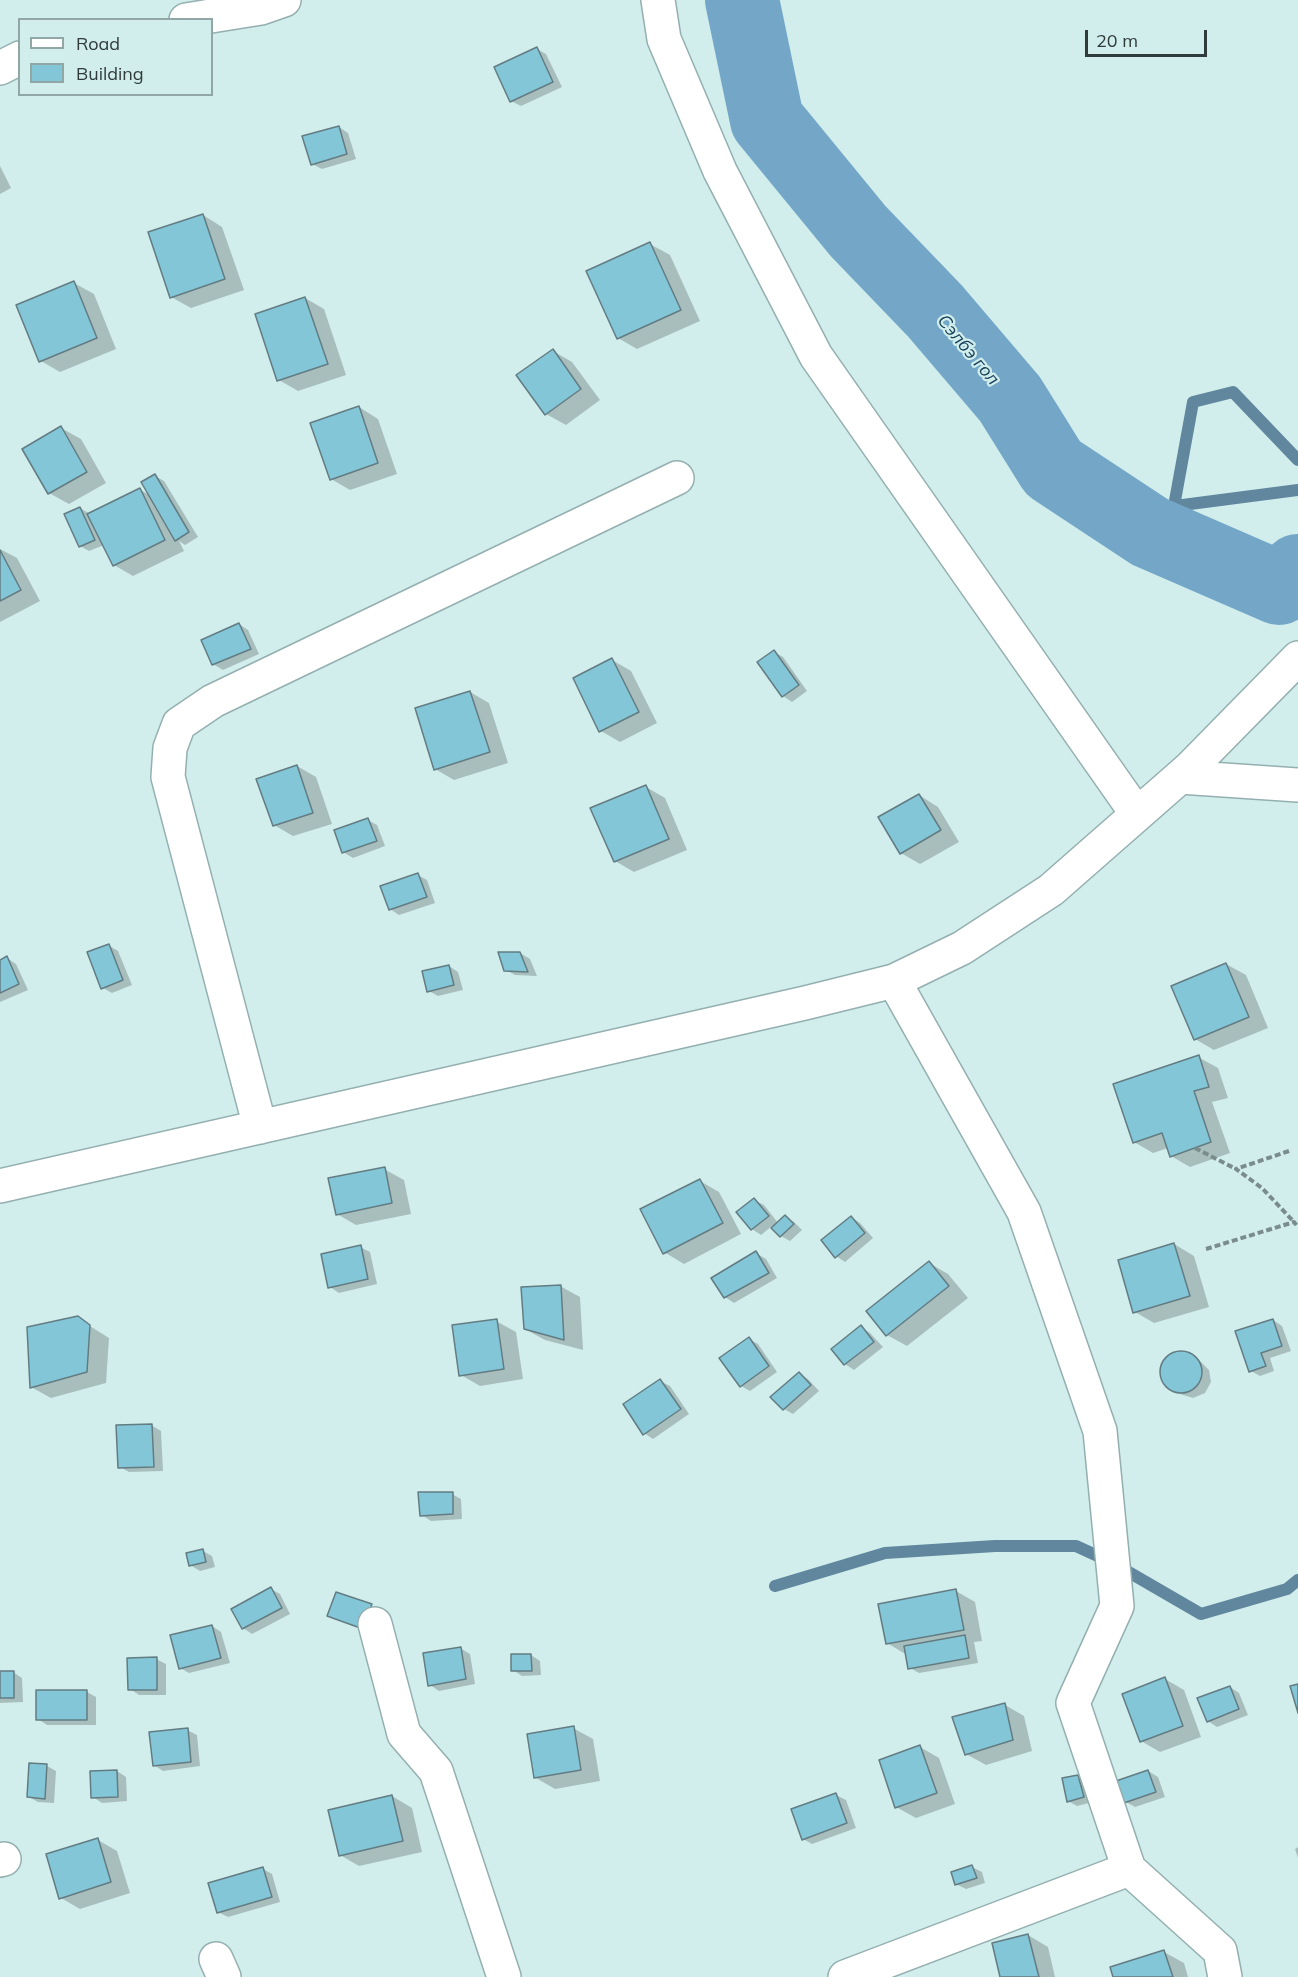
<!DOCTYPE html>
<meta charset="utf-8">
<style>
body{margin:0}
#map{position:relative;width:1298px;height:1977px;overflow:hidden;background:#d1eeed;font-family:Mulish,sans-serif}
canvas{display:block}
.legend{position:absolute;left:18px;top:18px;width:195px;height:78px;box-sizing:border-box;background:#d1eeed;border:2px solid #91a7a6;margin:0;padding:8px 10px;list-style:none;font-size:18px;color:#303c3b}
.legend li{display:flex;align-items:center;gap:12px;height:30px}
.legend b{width:30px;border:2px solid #91a7a6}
.scale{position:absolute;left:1085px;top:30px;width:122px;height:27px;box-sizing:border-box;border:3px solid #303c3b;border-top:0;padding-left:8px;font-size:18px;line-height:21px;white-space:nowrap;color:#303c3b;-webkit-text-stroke:4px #d1eeed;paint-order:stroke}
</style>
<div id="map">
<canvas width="1298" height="1977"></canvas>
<ul class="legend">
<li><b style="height:8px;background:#fff"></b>Road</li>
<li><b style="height:16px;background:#83c6d8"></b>Building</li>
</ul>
<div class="scale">20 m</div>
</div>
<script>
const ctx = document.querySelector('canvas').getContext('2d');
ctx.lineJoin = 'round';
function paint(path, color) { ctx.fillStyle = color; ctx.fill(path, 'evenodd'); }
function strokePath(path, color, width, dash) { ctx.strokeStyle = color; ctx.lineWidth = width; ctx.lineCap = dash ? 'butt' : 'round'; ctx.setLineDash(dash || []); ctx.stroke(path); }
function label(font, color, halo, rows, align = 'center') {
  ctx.font = font + ' Mulish,sans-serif'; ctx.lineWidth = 4.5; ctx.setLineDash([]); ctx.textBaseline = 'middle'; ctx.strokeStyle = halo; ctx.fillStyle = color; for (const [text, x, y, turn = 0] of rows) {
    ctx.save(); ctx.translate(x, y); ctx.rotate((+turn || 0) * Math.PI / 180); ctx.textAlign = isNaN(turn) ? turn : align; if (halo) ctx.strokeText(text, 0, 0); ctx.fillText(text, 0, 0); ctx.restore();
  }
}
paint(new Path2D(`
 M537,49l9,5 16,33 -41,19 -10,-5z
 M339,127l9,6 8,26 -34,10 -10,-5z
 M0,166l11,22 -11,6z
 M203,215l19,12 22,63 -53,18 -20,-11z
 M650,244l20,11 30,66 -63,28 -19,-11z
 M74,283l20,11 22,55 -56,23 -19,-11z
 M305,298l19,11 22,66 -48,16 -19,-11z
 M553,351l19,11 28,38 -34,25 -20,-11 -28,-38z
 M359,407l19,12 19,55 -47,16 -19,-11z
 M61,428l20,11 25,44 -37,21 -20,-11z
 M155,476l9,5 34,56 -13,8 -6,-4 5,10 -51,25 -19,-11 -10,-20 -15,6 -9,-5v-38l10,6 49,-25 12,7z
 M0,549l17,9 23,43 -40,21z
 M239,624l9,6 11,24 -36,16 -10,-6 -10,-24z
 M774,652l9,5 24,34 -15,11 -9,-6z
 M612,660l19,11 26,52 -37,19 -19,-11z
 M470,692l19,11 19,60 -54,17 -19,-11z
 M297,766l19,11 16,47 -39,12 -19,-11z
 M646,787l19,11 22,52 -53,22 -19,-11z
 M919,795l19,12 21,35 -39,22 -19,-11z
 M368,820l9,5 8,21 -32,12 -10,-6z
 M418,875l9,5 8,23 -36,12 -9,-6z
 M108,945l10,6 14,34 -20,8 -9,-5z
 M520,953l10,6 7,17 -22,-1 -9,-5z
 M7,958l9,6 12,26 -28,12v-41z
 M1226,964l20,11 22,53 -54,22 -19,-11z
 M449,966l9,6 5,18 -25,6 -9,-5z
 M1198,1057l20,11 10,30 -16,4 18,51 -40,14 -19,-11 -3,-8 -15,5 -19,-11z
 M384,1169l20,11 7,34 -55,11 -19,-11z
 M700,1181l19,11 22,42 -57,30 -20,-12z
 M754,1200l10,5 14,18 7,-6 9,5 8,8 -12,11 -9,-5 -9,-10 -11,9 -9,-6 -14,-17z
 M851,1217l9,6 13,15 -28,24 -9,-6z
 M1174,1244l20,12 15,51 -55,16 -19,-11z
 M360,1247l10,5 7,32 -38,9 -9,-6z
 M756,1253l10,6 11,19 -43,25 -9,-6z
 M929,1263l19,11 20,24 -61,48 -20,-11 -19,-24z
 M560,1286l20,11 3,53 -38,-10 -20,-11z
 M77,1318l32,20 -3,45 -55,15 -20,-11z
 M1273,1320l9,6 9,25 -21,7 4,13 -14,5 -9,-5z
 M496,1321l20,11 7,47 -43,7 -19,-11z
 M861,1327l9,6 13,14 -29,23 -9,-6z
 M749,1339l9,5 19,28 -27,19 -9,-5z
 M1178,1353l12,2 10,6 9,9 2,12 -6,11 -12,5 -13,-4 -10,-5 -8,-11 -1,-7 6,-12z
 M799,1373l9,6 11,12 -26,23 -9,-5z
 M660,1381l10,5 19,28 -36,25 -9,-6z
 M151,1425l10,6 2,40 -34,1 -9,-5z
 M452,1494l9,5 1,20 -31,2 -9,-6z
 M203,1551l9,5 3,11 -15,4 -10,-6z
 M271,1589l9,5 10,20 -38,20 -9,-6z
 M956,1591l19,11 7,39 -8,1 4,21 -59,10 -9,-5 -3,-13 -20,-12z
 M212,1626l9,6 9,31 -41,10 -9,-5z
 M460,1648l10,6 5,30 -36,7 -9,-6z
 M531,1655l9,6 1,14 -19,1 -9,-6z
 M156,1659l10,5v31h-27l-9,-6z
 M0,1672h13l9,6 1,24 -23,1z
 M1165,1679l19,11 17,47 -41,15 -19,-11z
 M1230,1687l9,6 9,22 -31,12 -9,-6z
 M87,1692l9,5v28h-49l-9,-6z
 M1005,1705l19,11 8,35 -46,14 -20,-11z
 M573,1728l20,11 7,42 -45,8 -19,-11z
 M187,1730l10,5 3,31 -37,5 -9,-6z
 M920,1747l19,11 16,46 -39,14 -20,-11z
 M47,1766l9,5 -2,32 -16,-1 -9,-5z
 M117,1771l9,6 1,24 -25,2 -9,-6z
 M1148,1771l10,6 7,20 -30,10 -9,-5z
 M1078,1777l10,5 5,20 -16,4 -9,-5z
 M836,1795l10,5 10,28 -44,16 -9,-5z
 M392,1796l20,12 10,44 -63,14 -19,-11z
 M98,1840l19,11 13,42 -50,16 -19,-11z
 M1298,1847v11l-3,-9z
 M972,1867l10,5 3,11 -19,6 -10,-5z
 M263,1869l9,5 8,28 -52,15 -10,-5z
 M1028,1935l20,12 7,30h-54z
 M1164,1952l20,11 4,14h-73z`), '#0003');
strokePath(new Path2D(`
 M1174,506l19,-104 40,-10 65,68
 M1121,513l177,-23
 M775,1586l110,-33 110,-7h81l37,17 88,51 86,-25 11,-9`), '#60879d', 12);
strokePath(new Path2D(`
 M742,0l25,120 91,111 77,80 75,88 43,69 97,64 129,56 19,-17`), '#74a7c7', 74);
const building = new Path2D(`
 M537,47l16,35 -43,20 -16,-35z
 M339,126l8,28 -36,11 -9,-29z
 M203,214l22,65 -55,19 -22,-66z
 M650,242l31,68 -64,29 -31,-68z
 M74,281l23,57 -58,24 -23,-57z
 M305,297l23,67 -51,17 -22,-67z
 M553,349l28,40 -36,26 -29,-40z
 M359,406l19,57 -48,17 -20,-57z
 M61,426l26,46 -39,22 -26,-45z
 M155,474l34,58 -14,9 -34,-59z
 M140,488l25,52 -52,26 -26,-52z
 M80,507l15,33 -16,7 -15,-33z
 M0,550l21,40 -21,11z
 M239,623l12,26 -39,16 -11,-25z
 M774,650l25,35 -17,12 -25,-35z
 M612,658l27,54 -40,20 -26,-54z
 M470,691l20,61 -56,18 -19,-62z
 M297,765l16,48 -40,13 -17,-47z
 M646,785l23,54 -55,23 -24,-54z
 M919,794l22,36 -41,24 -22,-37z
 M368,818l9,23 -35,12 -8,-23z
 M418,873l9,24 -38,13 -9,-24z
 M109,944l14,36 -22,9 -14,-37z
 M498,952h22l8,20 -24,-1z
 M7,956l12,28 -19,9v-33z
 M1226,963l23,54 -55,23 -23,-54z
 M449,965l5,20 -27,7 -5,-21z
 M1199,1055l10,32 -15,4 17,51 -41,15 -8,-24 -29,10 -20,-59z
 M385,1167l7,36 -56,12 -8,-37z
 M700,1179l23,44 -60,31 -23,-45z
 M754,1198l15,18 -18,14 -15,-18z
 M785,1215l9,9 -14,13 -9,-9z
 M851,1216l14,17 -30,25 -14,-18z
 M1174,1243l16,53 -57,17 -15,-53z
 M361,1245l7,34 -40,9 -7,-34z
 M756,1251l13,22 -45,25 -13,-20z
 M929,1261l20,25 -63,50 -20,-25z
 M561,1285l3,55 -40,-11 -3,-42z
 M78,1316l12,9 -3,47 -57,16 -3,-61z
 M497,1319l7,50 -45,7 -7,-51z
 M1273,1319l9,27 -21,7 5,13 -17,6 -14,-41z
 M861,1325l13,17 -30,23 -13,-16z
 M749,1337l20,29 -29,21 -21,-29z
 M1160 1372a21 21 0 1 1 42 0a21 21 0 1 1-42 0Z
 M799,1372l12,13 -28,25 -13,-13z
 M660,1379l21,30 -38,26 -20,-31z
 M152,1424l2,43 -36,1 -2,-43z
 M418,1492h35v22l-33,2z
 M203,1549l3,13 -17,4 -3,-13z
 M271,1587l11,21 -40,21 -11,-20z
 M956,1589l8,41 -78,14 -8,-40z
 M336,1592l36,12 -9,25 -36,-13z
 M212,1625l9,33 -42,11 -9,-34z
 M965,1635l4,23 -61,11 -4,-23z
 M461,1647l5,32 -38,7 -5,-33z
 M511,1654h20l1,17h-21z
 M157,1657v33h-29l-1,-32z
 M0,1671h14v27h-14z
 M1165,1677l18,49 -43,16 -18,-48z
 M1298,1684v29l-8,-27z
 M1230,1686l9,23 -32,13 -10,-24z
 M36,1690h51v30h-51z
 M1005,1703l8,37 -48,15 -13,-38z
 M574,1726l7,44 -47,8 -7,-44z
 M188,1728l3,34 -38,4 -4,-34z
 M920,1745l17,48 -42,15 -16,-48z
 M29,1763l18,1 -2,35 -18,-2z
 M117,1770l1,27 -27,1 -1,-27z
 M1148,1770l8,22 -32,11 -8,-22z
 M1078,1775l6,22 -17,5 -5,-24z
 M836,1793l11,30 -45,17 -11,-31z
 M392,1795l11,46 -64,15 -11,-46z
 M98,1838l13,44 -52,17 -13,-45z
 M972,1865l5,13 -22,7 -4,-13z
 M263,1867l9,30 -55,16 -9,-30z
 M1028,1934l11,43h-39l-8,-34z
 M1164,1950l9,27h-60l-3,-10z`);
paint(building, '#83c6d8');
strokePath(building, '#637c82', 1.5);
const minor = new Path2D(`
 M658,0l6,39 56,132 96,185 321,458
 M186,20l75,-12 23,-8
 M0,68l20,-10
 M1180,777l118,8
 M894,981l130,231 76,219 17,175 -44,97 56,166 91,82 5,26
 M260,1127l-92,-350 2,-29 9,-24 34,-23 464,-223
 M0,1186l805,-183 89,-22 68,-33 89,-58 138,-121 109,-111
 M375,1624l29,110 32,37 68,206
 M0,1860l4,-1
 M216,1959l8,18
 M845,1977l284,-108`);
strokePath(minor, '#94afaf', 36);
strokePath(new Path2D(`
 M1195,1148l41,21
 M1289,1151l-53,18 26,19 32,34
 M1206,1249l88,-27 4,5`), '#7a8d8c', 4, [6, 3]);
strokePath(minor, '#fff', 33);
label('italic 18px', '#1a435a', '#d1eeed', [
 ["Сэлбэ гол",968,350,50]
]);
</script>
